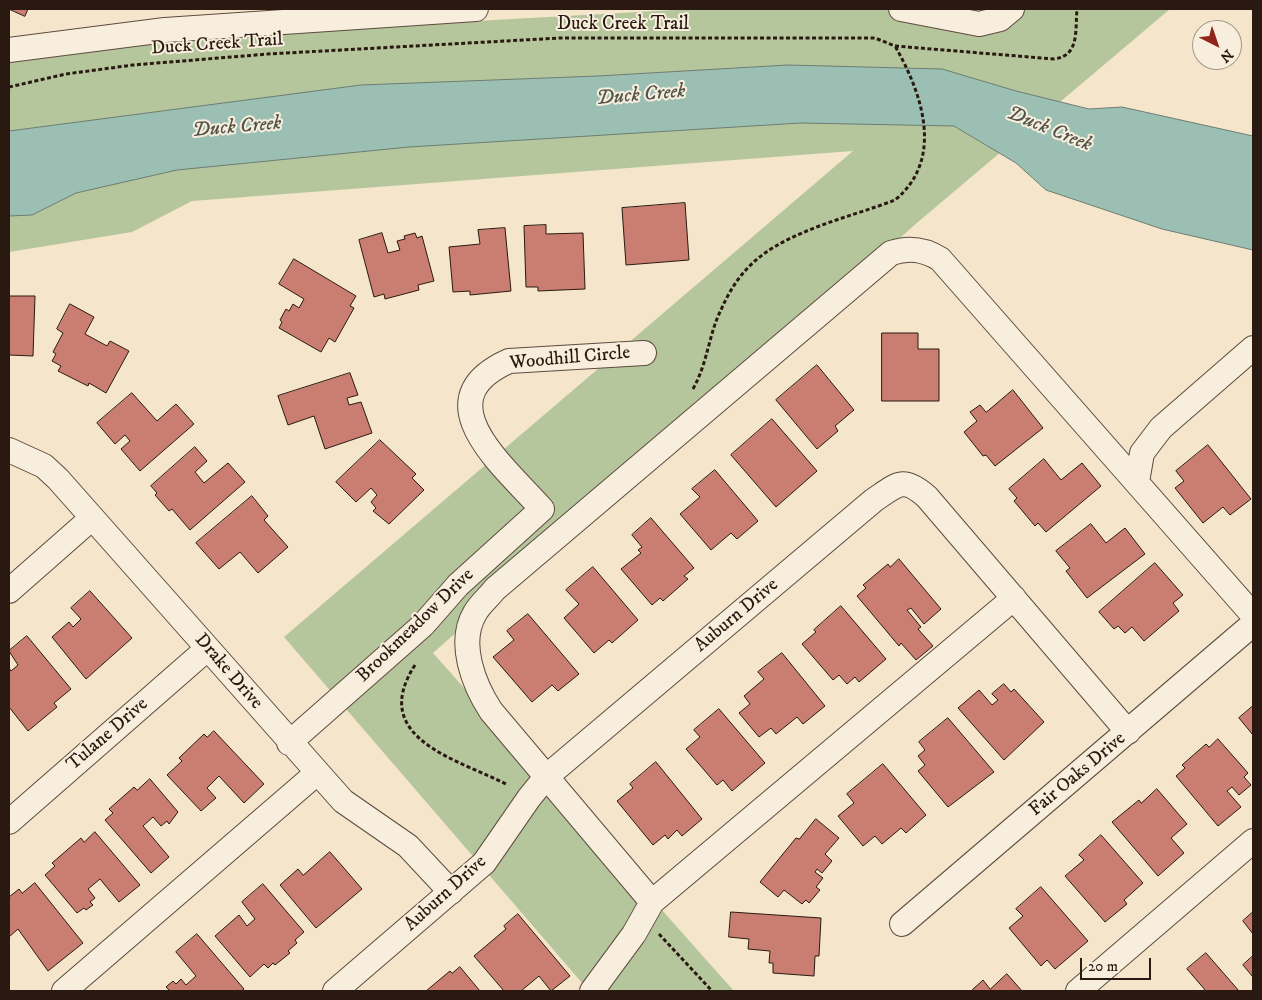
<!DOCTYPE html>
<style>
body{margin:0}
#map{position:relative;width:1262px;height:1000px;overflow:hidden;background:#f5e5cb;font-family:"IM FELL DW Pica",serif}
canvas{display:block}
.frame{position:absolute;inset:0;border:10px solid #2a1910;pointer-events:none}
.north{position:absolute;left:1192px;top:20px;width:50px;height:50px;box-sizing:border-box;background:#f8eedd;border:1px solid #a6998b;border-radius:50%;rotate:139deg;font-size:14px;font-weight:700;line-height:20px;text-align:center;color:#2a1910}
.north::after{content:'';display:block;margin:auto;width:18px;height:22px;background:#8f2418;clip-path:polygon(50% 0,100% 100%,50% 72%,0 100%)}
.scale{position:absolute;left:1080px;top:958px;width:71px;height:22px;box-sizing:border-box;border:2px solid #2a1910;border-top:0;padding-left:6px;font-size:15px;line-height:18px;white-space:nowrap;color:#2a1910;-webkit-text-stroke:4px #f8eedd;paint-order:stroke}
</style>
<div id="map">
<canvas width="1262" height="1000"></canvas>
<div class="frame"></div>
<div class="north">N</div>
<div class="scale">20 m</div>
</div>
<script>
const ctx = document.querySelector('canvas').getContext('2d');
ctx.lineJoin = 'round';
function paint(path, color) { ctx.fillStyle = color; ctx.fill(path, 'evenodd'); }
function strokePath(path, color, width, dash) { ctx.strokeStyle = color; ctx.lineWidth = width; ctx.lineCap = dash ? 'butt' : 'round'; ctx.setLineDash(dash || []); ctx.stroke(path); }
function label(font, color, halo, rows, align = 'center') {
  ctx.font = font + ' "IM FELL DW Pica",serif'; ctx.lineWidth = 4; ctx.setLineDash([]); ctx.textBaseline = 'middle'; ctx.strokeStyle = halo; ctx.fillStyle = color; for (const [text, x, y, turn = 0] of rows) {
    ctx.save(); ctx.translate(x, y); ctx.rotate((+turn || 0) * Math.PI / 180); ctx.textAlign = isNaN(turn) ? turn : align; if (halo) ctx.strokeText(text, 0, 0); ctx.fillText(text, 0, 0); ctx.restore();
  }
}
paint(new Path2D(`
 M692,9h478l-252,213 -485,431 301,338h-145l-305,-354 569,-486 -661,50 -60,31 -123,20v-210l17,4z`), '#b5c69c');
const water = new Path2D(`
 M788,65l154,4 74,22 73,18 33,-2 131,29v114l-91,-21 -116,-39 -30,-27 -62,-37 -153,-3 -392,24 -232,23 -101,23 -44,22 -23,1v-85l352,-46 237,-9z`);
paint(water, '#9cbfb4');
strokePath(water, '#6e7d72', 1);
const building = new Path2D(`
 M9,9h19l-3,7z
 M685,203l4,57 -63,5 -4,-57z
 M546,225v9l37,-1 2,56 -47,2v-4h-12l-2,-61z
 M505,228l6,63 -41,4v-4l-17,1 -4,-45 31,-3 -2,-14z
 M382,233l6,20 12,-3 -3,-9 8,-2 -1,-3 11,-3 2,5 5,-2 12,45 -16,4 1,5 -34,9 -1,-5 -10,3 -15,-57z
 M294,259l62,37 -6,10 4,2 -19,34 -6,-4 -8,14 -42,-24 3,-6 -2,-2 6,-11 3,2 4,-7 6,4 5,-9 -25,-15z
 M9,296h26l-2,60 -24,-1z
 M70,304l24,13 -9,17 22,12 3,-5 19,10 -23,42 -17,-10 -1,3 -30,-15 3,-5 -9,-5 4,-7 -3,-2 10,-19 -6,-4z
 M882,333h36v16h21v52h-57z
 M817,365l37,45 -19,16 3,5 -21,18 -41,-49z
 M350,373l8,22 -11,3 2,7 12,-3 11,31 -47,16 -11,-33 -26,9 -10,-29z
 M1013,390l30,38 -48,38 -9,-11 -3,1 -19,-24 13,-11 -7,-9 10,-7 6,7z
 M132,393l25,28 19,-17 18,20 -54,47 -19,-22 9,-8 -5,-6 -10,9 -18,-21z
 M772,419l45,52 -41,36 -45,-52z
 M380,440l36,34 -4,4 12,12 -35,34 -16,-13 3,-3 -5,-6 6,-7 -6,-7 -15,14 -20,-20z
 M1208,445l43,54 -21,16 -7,-8 -20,16 -28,-35 9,-7 -8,-10z
 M195,447l12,14 -12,11 9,11 24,-20 17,19 -55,48 -18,-21 -3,2 -14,-16 2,-2 -6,-7z
 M1044,459l17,21 21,-17 19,23 -55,46 -8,-9 -3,3 -21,-25 3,-3 -8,-9z
 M715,470l43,51 -21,18 -6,-6 -20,17 -31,-36 20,-17 -8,-8z
 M252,496l16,20 -4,4 24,27 -30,26 -18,-21 -21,17 -23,-26z
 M651,518l43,50 -10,8 4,3 -25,22 -3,-3 -8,7 -31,-36 20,-16 -3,-3 4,-3 -10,-12z
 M1091,524l15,19 19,-15 20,26 -58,44 -21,-27 4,-3 -14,-17z
 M899,559l42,50 -17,15 -13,-16 -4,2 14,17 -3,2 15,17 -17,14 -15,-17 -2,3 -42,-50 9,-8 -3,-3 25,-21 2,3z
 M1155,563l28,32 -10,8 6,8 -35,30 -12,-14 -7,6 -7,-7 -4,3 -15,-17z
 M593,567l45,53 -26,23 -3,-3 -15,13 -30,-35 15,-14 -13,-14z
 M90,591l42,47 -46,41 -34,-42 17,-15 4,5 8,-8 -10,-11z
 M841,606l45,53 -27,23 -4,-5 -8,7 -8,-9 -6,5 -31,-36 14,-12 -2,-2z
 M528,614l51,60 -21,17 -6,-6 -20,17 -39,-45 21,-17 -7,-9z
 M27,636l44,53 -17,14 3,4 -29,24 -19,-24v-39l2,3 7,-6 -9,-14z
 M782,653l43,53 -22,18 -6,-7 -21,17 -5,-6 -12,9 -20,-24 11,-9 -6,-8 20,-17 -6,-7z
 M1004,684l7,8 3,-3 30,33 -40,38 -46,-52 21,-18 13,15 6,-5 -6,-6z
 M1253,706v29l-14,-17z
 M719,709l46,54 -33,28 -9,-11 -6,5 -31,-36 14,-12 -6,-7z
 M948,718l46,54 -46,35 -30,-36 7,-6 -7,-9 7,-6 -6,-8z
 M214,731l50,53 -20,19 -25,-27 -12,12 9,10 -15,13 -34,-36 15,-14 -3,-3 25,-24 3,3z
 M1218,739l30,34 -4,4 7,8 -12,10 -7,-8 -5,4 14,16 -23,19 -42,-50 9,-8 -3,-3 24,-21 3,3z
 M656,762l46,57 -20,17 -5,-6 -9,9 -3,-4 -12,10 -36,-44 16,-13 -3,-4z
 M883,764l43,51 -20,18 -5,-5 -19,16 -7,-8 -12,10 -25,-30 16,-13 -7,-9z
 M150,779l28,33 -9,12 -2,-3 -6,5 -8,-9 -10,9 26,31 -18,16 -46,-53 8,-7 -4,-4 25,-22 3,3z
 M1157,789l30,35 -16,14 13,15 -26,23 -46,-54 27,-22 2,3z
 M816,819l23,19 -14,16 7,7 -10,12 -5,-4 -2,3 8,6 -7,9 4,3 -11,13 -3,-3 -4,4 -18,-14 -6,7 -18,-15 36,-44 3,1z
 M95,832l45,53 -21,17 -19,-23 -12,10 7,9 -5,4 3,3 -7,5 -2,-2 -7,5 -32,-38 10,-9 -3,-3 29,-25 3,4z
 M1101,835l42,48 -19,17 3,4 -22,18 -40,-46 19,-16 -5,-5z
 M330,852l32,37 -46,39 -36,-43 18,-16 5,6z
 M35,883l48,60 -35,28 -30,-42 -9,8v-40l10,-8 3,4z
 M263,884l41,48 -9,8 2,3 -9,8 2,2 -15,12 -2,-2 -5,5 -4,-4 -14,13 -35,-41 24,-21 8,11 8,-7 -13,-17z
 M1041,887l47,54 -33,28 -8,-9 -6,6 -32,-38 14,-12 -7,-7z
 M731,912l90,6 -2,38h-4l-1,20 -41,-3v-10h-4l1,-12 -22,-2 1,-10 -20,-2z
 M1253,912v22l-10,-13z
 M518,914l52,62 -19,15 -12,-15 -18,15h-17l-30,-35 32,-27 -2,-3z
 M197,934l47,55 -3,2h-74l2,-1 -3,-3 7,-6 3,3 5,-5 5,6 10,-9 -20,-24z
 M1206,953l33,38h-33l-19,-22z
 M1253,956v21l-10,-12z
 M460,967l20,24h-54l24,-20 2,2z
 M1007,974l15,17h-51l12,-11 7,9z`);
paint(building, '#c97e71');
strokePath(building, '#2a1910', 1);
const minor = new Path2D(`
 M901,9l78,15 21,-5 12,-10
 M9,50l156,-20 311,-21
 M9,450l35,16 14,13 285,322 65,45 43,46
 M1137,482l5,-29 19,-25 92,-80
 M9,591l83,-73
 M289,743l134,-118 35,-40 84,-76c-37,-42 -121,-109 -33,-148l135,-8
 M9,822l198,-173
 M652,902l-161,-191c-17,-26 -34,-68 -16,-98 5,-9 14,-16 20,-24l396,-336c18,-6 33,-4 49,6l313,356
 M902,924l351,-300
 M64,991l253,-218
 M335,991l149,-128 45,-65 17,-21 328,-277c24,-16 29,-24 53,-3l201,235
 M592,991l42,-57 18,-32 362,-304
 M1078,991l175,-150`);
strokePath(minor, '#5d4c3f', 26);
strokePath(new Path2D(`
 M9,87l57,-13 67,-9 135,-11 292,-16h315l20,8 159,13c26,-3 21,-29 23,-50
 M693,389c15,-27 16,-56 28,-79 6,-14 14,-28 24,-39 33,-39 104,-53 150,-71 50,-41 27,-107 0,-154
 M415,665c-48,74 45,95 93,120
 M659,934l53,57`), '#2a1910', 3, [4, 2.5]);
strokePath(minor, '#f8eedd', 24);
label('19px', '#2a1910', '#f8eedd', [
 ["Duck Creek Trail",623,25],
 ["Duck Creek Trail",217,45,-4],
 ["Woodhill Circle",570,359,-5],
 ["Auburn Drive",737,616,-40],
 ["Brookmeadow Drive",416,626,-44],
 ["Drake Drive",228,672,49],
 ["Tulane Drive",108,735,-41],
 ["Fair Oaks Drive",1078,775,-40],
 ["Auburn Drive",446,894,-42]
]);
label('italic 20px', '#525349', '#f8eedd', [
 ["Duck Creek",641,96,-5],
 ["Duck Creek",237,128,-5],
 ["Duck Creek",1049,130,22]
]);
</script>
